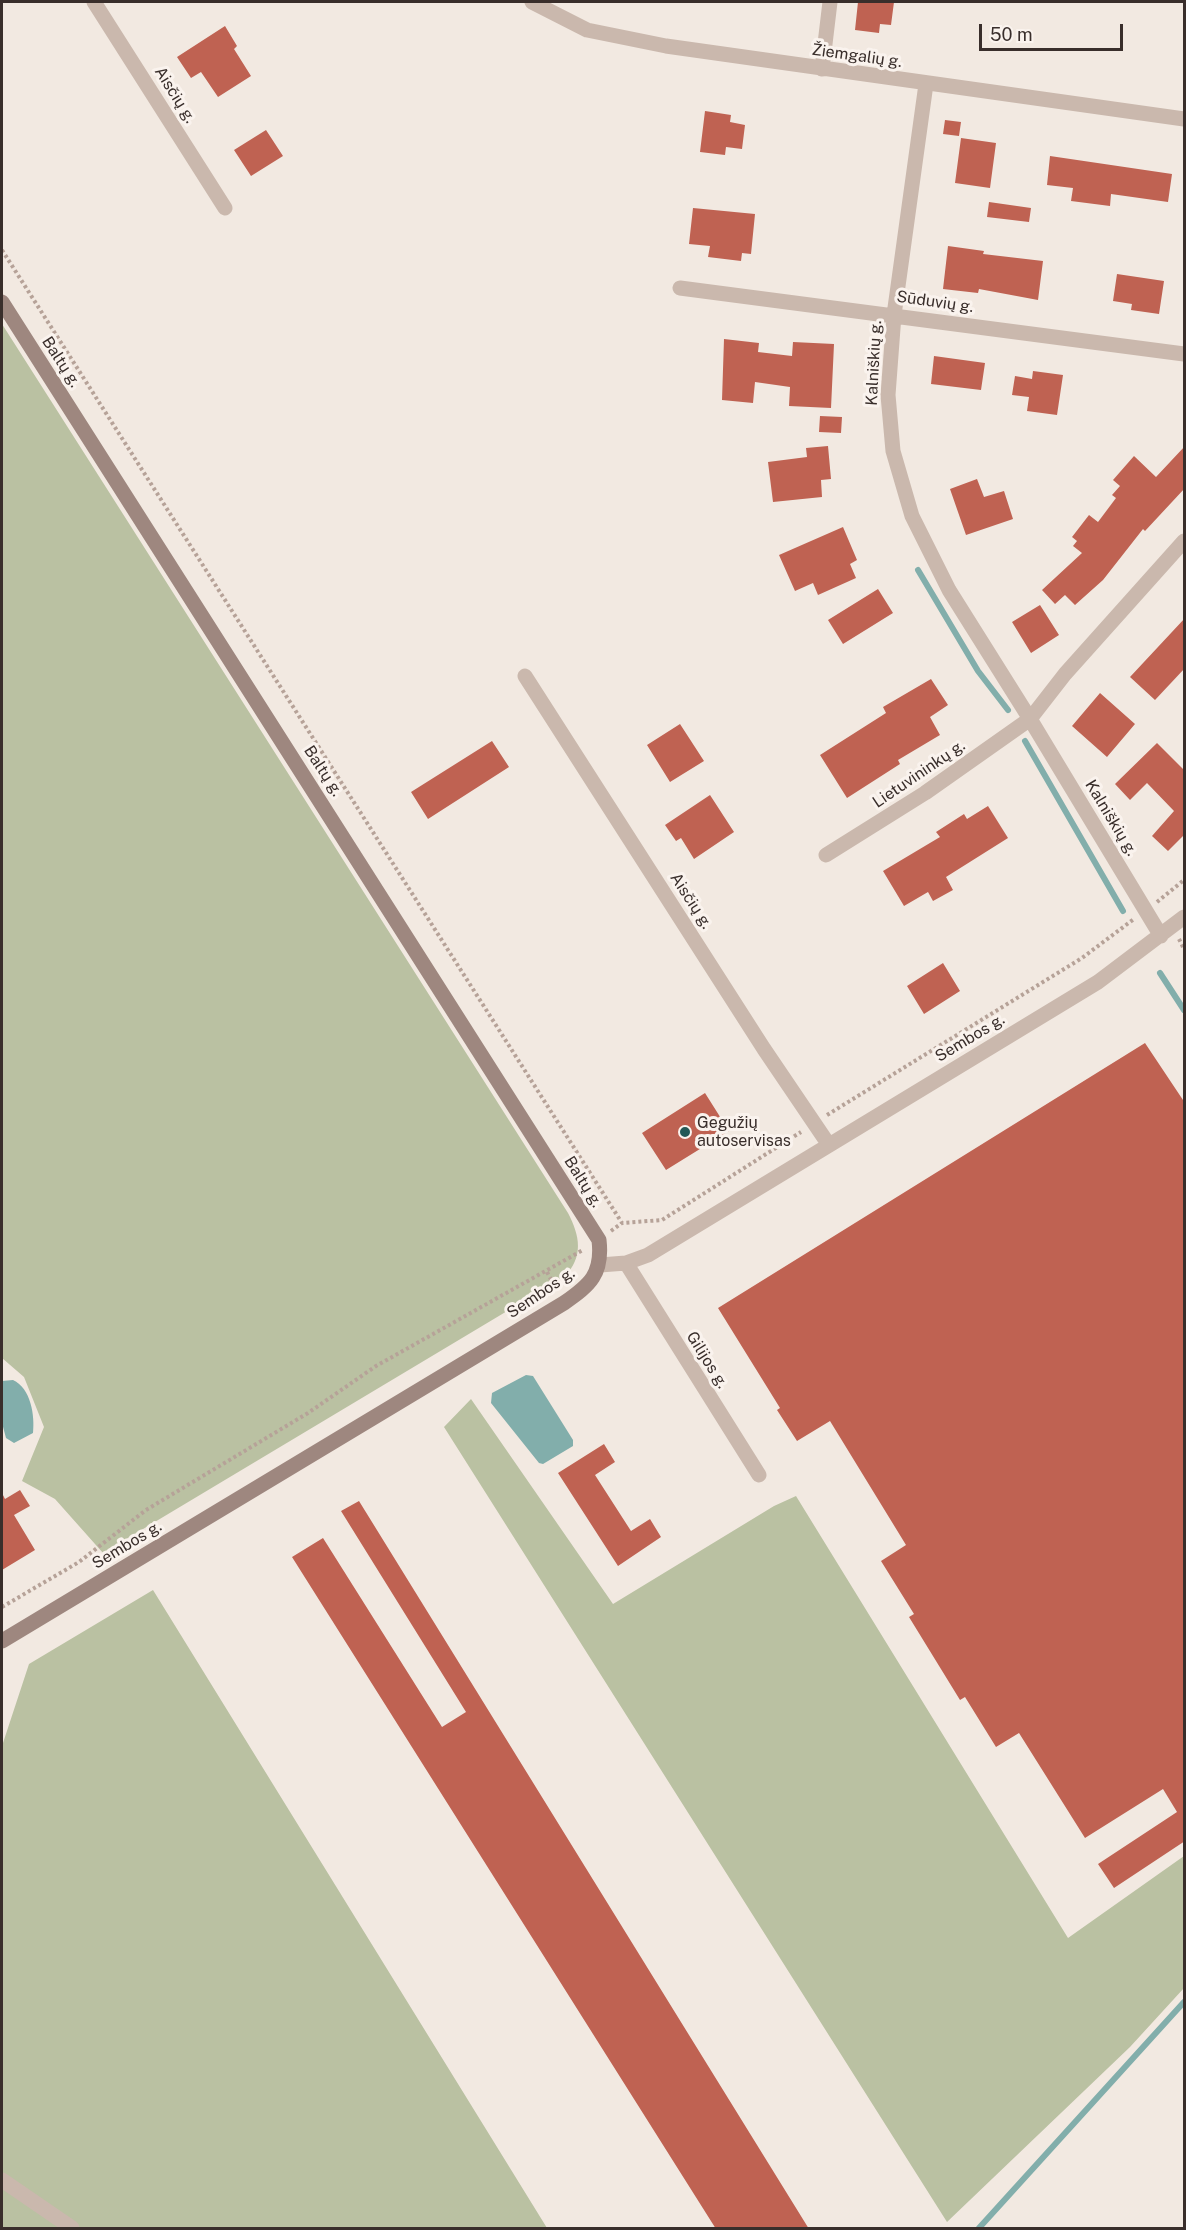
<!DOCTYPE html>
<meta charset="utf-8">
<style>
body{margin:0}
#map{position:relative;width:1186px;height:2230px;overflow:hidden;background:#f2e9e1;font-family:"Public Sans",sans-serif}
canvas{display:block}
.frame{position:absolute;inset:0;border:3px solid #392e2b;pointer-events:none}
.scale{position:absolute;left:979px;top:24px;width:144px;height:27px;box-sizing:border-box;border:3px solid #392e2b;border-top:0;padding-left:8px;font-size:18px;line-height:21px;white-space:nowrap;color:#392e2b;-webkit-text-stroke:4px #faf3ee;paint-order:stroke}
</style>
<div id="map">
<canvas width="1186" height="2230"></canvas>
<div class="frame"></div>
<div class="scale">50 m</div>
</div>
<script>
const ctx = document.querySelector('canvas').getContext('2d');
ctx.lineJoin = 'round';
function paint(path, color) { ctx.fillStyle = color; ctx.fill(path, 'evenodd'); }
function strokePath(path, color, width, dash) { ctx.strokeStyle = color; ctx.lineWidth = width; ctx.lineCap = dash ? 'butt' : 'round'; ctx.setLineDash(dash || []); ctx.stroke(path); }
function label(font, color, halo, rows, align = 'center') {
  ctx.font = font + ' "Public Sans",sans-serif'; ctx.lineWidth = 6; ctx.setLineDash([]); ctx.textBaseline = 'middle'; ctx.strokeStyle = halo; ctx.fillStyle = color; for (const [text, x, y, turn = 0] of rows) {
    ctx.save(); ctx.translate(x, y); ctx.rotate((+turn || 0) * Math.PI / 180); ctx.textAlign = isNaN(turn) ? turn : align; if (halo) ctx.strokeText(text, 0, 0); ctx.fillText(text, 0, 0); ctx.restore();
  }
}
paint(new Path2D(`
 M2,324l566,889c12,23 16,44 -4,64l-461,276 -48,-54 -33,-18 22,-54 -20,-50 -22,-19z
 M471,1399l142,205 161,-98 22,-10 272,442 116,-82v132l-54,59 -183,175 -503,-795z
 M153,1590l394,638h-545v-482l27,-82z`), '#bac1a2');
paint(new Path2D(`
 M526,1375l7,1 40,64v6l-30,18 -4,-1 -48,-60 1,-10z
 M13,1380c18,8 22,36 20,53l-19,10 -8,-5 -4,-15v-42z`), '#82aeab');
strokePath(new Path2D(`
 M918,570l60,101 30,39
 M1025,741l98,170
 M1160,973l24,37
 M979,2228l205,-226`), '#82aeab', 6);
paint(new Path2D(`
 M858,2h36l-3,23 -11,-1 -1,9 -24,-3z
 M225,26l12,20 -3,3 17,27 -33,21 -17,-25 -10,6 -14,-21z
 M705,111l26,4 -1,7 15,3 -3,24 -16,-2 -1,8 -25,-3z
 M945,120l16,2 -2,14 -16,-2z
 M266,130l17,26 -32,20 -17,-26z
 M961,138l35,5 -6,45 -35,-5z
 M1050,156l122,18 -4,28 -57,-8 -1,12 -39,-5 2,-13 -26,-3z
 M989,202l42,6 -2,14 -42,-5z
 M693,208l62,6 -4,40 -9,-1 -1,8 -33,-4 2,-11 -21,-2z
 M948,246l36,5 -1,3 60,7 -5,39 -59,-11 -1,4 -35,-4z
 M1117,274l47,7 -5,33 -28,-4 1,-6 -19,-3z
 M724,339l35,4 -1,9 34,4 1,-14 41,2 -3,64 -42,-2 1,-19 -35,-5 -2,21 -31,-3z
 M934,356l51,7 -4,27 -50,-6z
 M1033,371l30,4 -6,40 -30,-4 2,-14 -17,-2 3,-19 17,3z
 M820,416l22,1 -1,16 -22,-1z
 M828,446l3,33 -10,1 1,17 -49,5 -5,-40 39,-5 -1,-9z
 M1185,446v42l-40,43 -2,-2 -40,51 -28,25 -10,-10 -10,9 -13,-14 40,-37 -9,-7 4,-5 -5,-4 17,-22 9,7 18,-24 -4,-3 8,-9 -7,-6 21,-24 22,21z
 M977,479l7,18 20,-6 9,28 -47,16 -16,-46z
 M843,527l14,33 -7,4 6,14 -38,17 -5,-12 -18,8 -16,-36z
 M878,589l15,24 -50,31 -15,-24z
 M1040,605l19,30 -28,18 -19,-31z
 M1185,618v50l-30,32 -25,-23z
 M931,679l17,26 -18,12 10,18 -42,25 2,4 -53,34 -27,-43 66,-42 -3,-6z
 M1100,693l35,31 -28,33 -35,-31z
 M680,724l24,37 -34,21 -23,-37z
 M492,741l17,26 -81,52 -17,-27z
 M1157,743l28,28v63l-17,17 -16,-15 22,-25 -27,-28 -17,17 -15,-16z
 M710,795l24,37 -40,27 -13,-21 -5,3 -11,-16z
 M988,806l20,32 -62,39 7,13 -20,11 -5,-9 -24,14 -21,-35 57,-34 -4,-5 28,-18 3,5z
 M943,963l17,28 -36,23 -17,-28z
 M1145,1043l40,60v738l-71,47 -16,-24 79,-52 -14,-23 -78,49 -66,-105 -23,14 -31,-50 -5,3 -51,-83 5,-3 -33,-53 25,-16 -76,-124 -33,20 -20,-31 3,-2 -62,-100z
 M705,1093l24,38 -63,39 -24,-37z
 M604,1444l11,18 -20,13 36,56 19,-12 11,18 -43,29 -60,-93z
 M20,1490l10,16 -16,9 21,35 -33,20v-77l3,6z
 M359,1501l330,534 120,194h-93l-424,-672 31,-19 119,189 24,-15 -125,-201z`), '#bf6252');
strokePath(new Path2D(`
 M2,250l620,973
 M1157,902l27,-22
 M1179,939l5,10
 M827,1115l255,-157 52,-39
 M611,1231l11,-8 40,-3 139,-88
 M547,1272l9,17
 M2,1607l77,-45 67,-52 162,-97 68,-47 207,-116`), '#b6a298', 4, [3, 3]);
strokePath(new Path2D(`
 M94,2l131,206
 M532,2l55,28 79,16 518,73
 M822,69l8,-67
 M680,288l504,66
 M525,676l239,373 65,96
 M826,855l99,-62 105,-74 -81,-129 -37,-74 -19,-65 -5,-56 6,-80 32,-231
 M1161,936l-131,-217 35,-45 119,-133
 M626,1263l133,212
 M600,1265l26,-2 22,-8 450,-273 86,-65
 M2,2180l70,48`), '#cab8ad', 15);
strokePath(new Path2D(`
 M2,302l597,938c4,34 -9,45 -35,63l-562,338`), '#9e877f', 15);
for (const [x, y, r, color] of [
 [685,1132,6,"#235957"]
]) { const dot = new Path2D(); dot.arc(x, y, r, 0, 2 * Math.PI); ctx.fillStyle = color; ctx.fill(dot); strokePath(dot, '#faf3ee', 2); }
label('16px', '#392e2b', '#faf3ee', [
 ["Žiemgalių g.",857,56,8],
 ["Aisčių g.",175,95,58],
 ["Sūduvių g.",935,302,8],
 ["Baltų g.",61,362,57],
 ["Kalniškių g.",874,363,-87],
 ["Baltų g.",323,771,57],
 ["Lietuvininkų g.",919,774,-34],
 ["Kalniškių g.",1111,818,59],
 ["Aisčių g.",691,901,57],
 ["Sembos g.",970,1038,-31],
 ["Baltų g.",583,1182,58],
 ["Sembos g.",541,1293,-34],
 ["Gilijos g.",707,1360,58],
 ["Sembos g.",127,1545,-31]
]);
label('16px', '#392e2b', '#faf3ee', [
 ["Gegužių",697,1123],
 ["autoservisas",697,1141]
], 'left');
</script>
